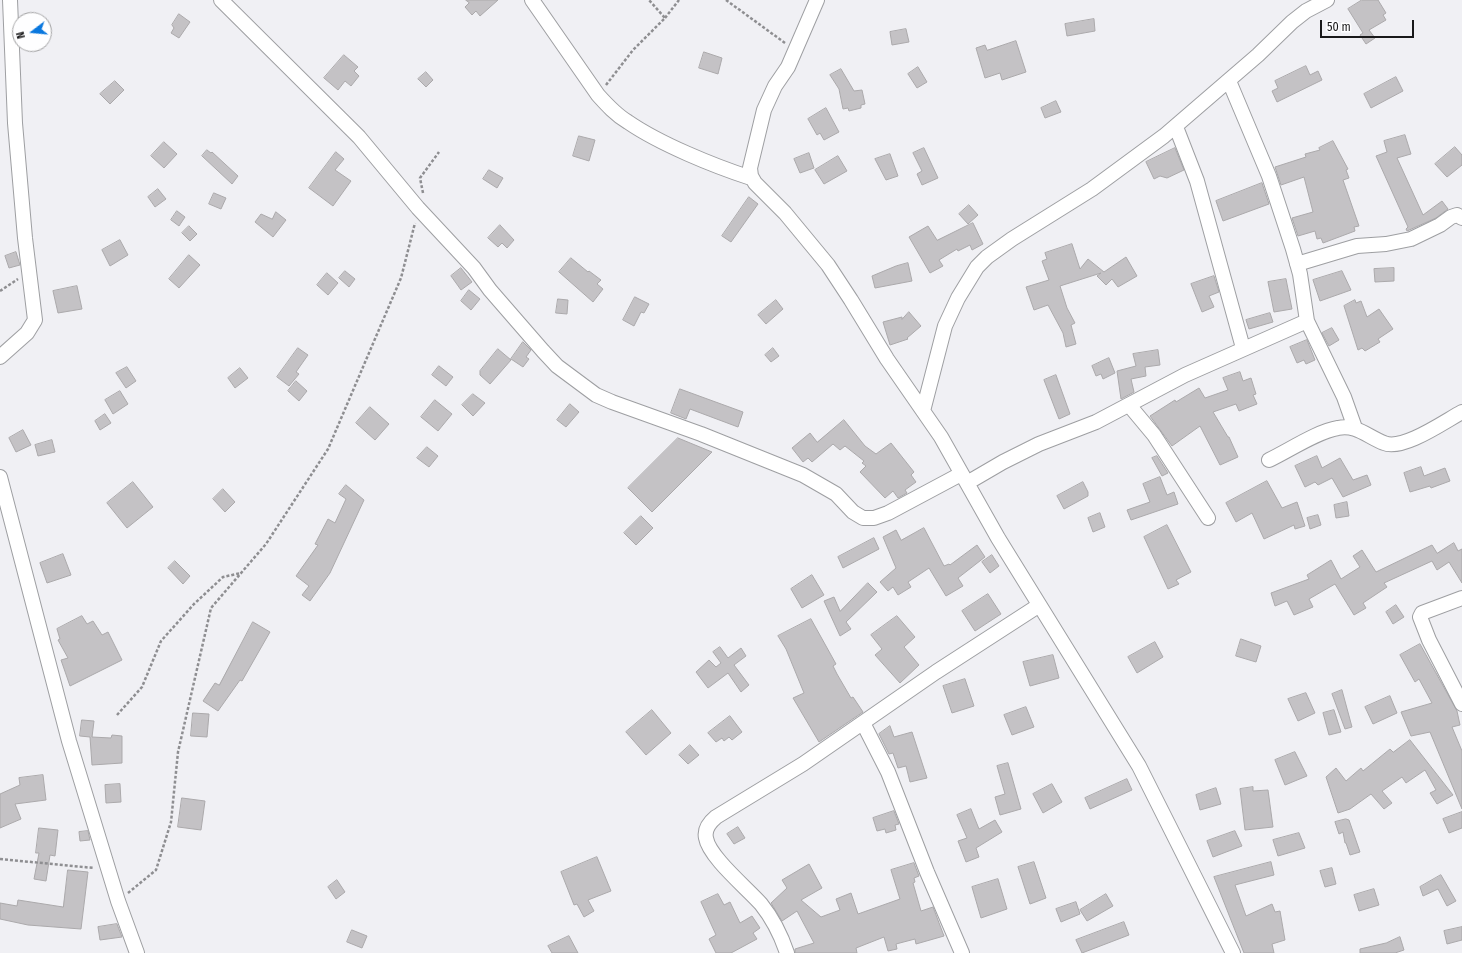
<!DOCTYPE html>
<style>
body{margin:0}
#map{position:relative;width:1462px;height:953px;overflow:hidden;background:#f0f0f4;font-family:"Fira Sans Condensed",sans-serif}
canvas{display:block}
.north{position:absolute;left:12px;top:12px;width:40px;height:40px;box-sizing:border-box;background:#fefeff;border:1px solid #a2a2a3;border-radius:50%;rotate:254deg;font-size:11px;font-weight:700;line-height:16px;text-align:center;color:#19191a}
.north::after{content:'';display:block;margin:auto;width:14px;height:18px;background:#0977de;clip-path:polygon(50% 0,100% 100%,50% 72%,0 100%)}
.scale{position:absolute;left:1320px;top:20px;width:94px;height:18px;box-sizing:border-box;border:2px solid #19191a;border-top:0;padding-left:5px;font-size:12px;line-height:14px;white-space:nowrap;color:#19191a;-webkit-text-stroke:3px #fefeff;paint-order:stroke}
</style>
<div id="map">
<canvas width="1462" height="953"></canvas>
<div class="north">N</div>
<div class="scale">50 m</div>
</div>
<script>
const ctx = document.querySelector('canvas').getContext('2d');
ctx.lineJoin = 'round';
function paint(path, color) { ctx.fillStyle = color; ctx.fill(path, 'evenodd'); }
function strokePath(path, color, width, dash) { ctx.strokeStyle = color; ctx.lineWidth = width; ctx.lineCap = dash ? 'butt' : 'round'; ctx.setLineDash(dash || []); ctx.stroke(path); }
const building = new Path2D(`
 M466,0h32l-18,16 -4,-5 -4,4 -7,-8 4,-4z
 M1362,0h16l8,13 -3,2 3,5 -17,10 6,8 -9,6 -6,-9 3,-2 -15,-24z
 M179,14l11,8 -11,16 -8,-5 3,-5 -2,-3z
 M1094,19l1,12 -28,5 -2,-12z
 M906,29l3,13 -17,3 -2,-13z
 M1016,41l10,31 -24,8 -2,-7 -15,5 -9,-30 9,-3 2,5z
 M704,52l18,6 -4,16 -19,-6z
 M344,55l14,12 -4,4 5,5 -8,10 -6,-5 -7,9 -14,-12z
 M1306,66l4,9 8,-4 4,9 -45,22 -5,-11 6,-3 -3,-7z
 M918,67l9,15 -10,6 -9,-14z
 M841,69l13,22 8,-1 3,14 -4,1v3l-12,3 -1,-3 -5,1 -4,-20 -9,-14z
 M426,72l7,8 -7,7 -8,-8z
 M1396,77l7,14 -32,17 -7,-14z
 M115,81l9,9 -14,14 -10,-10z
 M1056,101l5,11 -16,6 -4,-10z
 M826,108l13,24 -15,8 -4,-7 -3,2 -9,-16z
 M1405,135l6,19 -14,4 26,57 19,-14 6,8 -12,9 -29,13 -1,-2 2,-2 -32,-71 11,-4 -3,-11z
 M579,136l16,4 -6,21 -16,-5z
 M1333,141l15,28 -2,1 3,8 -6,2 16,46 -5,1 1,4 -32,12 -2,-5 -4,1 -2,-8 -17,5 -6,-18 21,-6 -9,-35 -23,8 -6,-18 31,-10 -1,-3 15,-4 -1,-2z
 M164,142l13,12 -13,14 -13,-12z
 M1455,147l7,8v10l-15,12 -12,-13z
 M924,148l14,30 -16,7 -5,-11 5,-3 -9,-18z
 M1175,148l9,22 -17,8 -7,-2 -6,3 -8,-17z
 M207,150l4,3 1,-1 26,24 -6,8 -30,-28z
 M336,152l8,7 -9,11 16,11 -18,25 -24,-18z
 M809,153l5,15 -14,5 -6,-14z
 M890,154l8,22 -12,4 -11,-21z
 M838,156l9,15 -23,13 -9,-14z
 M489,170l14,8 -6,10 -14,-9z
 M1262,183l7,21 -46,17 -7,-20z
 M158,189l8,10 -11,8 -7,-10z
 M214,193l12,5 -5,11 -12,-5z
 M749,197l9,7 -27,38 -9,-6z
 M969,205l9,10 -10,9 -9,-10z
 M177,211l8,6 -6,9 -8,-6z
 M276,212l10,8 -13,17 -18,-15 6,-8 11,5z
 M973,223l10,21 -11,6 -2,-5 -12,6 -1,-2 -18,11 4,6 -13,7 -21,-36 19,-11 9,14z
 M500,225l14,15 -7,8 -5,-5 -4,4 -10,-9z
 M189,226l8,8 -7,7 -8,-8z
 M120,240l8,15 -18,11 -8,-16z
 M1072,244l8,25 8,-10 16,13 22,-15 11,19 -19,11 -6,-8 -6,6 -9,-9 4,-3 -41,13 7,22 8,15 -4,2 5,19 -10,3 -3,-14 -15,-28 -14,5 -8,-23 23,-7 -7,-19 5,-2 -2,-6z
 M16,252l4,13 -11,3 -4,-12z
 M189,255l11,10 -21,23 -10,-9z
 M571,258l17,14 1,-1 12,9 -4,4 6,5 -10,13 -34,-30z
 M908,263l4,18 -37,7 -3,-12 24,-10z
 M461,268l11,14 -11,8 -10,-14z
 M1394,268v13l-19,1 -1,-13z
 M345,271l10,8 -6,8 -10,-9z
 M1342,271l9,19 -31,11 -7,-21z
 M327,273l11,10 -10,12 -11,-10z
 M1214,276l5,16 -10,4 5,11 -12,5 -11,-28z
 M1286,279l6,30 -18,3 -6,-30z
 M77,286l5,23 -24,4 -5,-22z
 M469,290l11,9 -9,11 -10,-9z
 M635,297l14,7 -5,9 -3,-1 -7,14 -11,-6z
 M558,299l10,1 -1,14 -11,-1z
 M776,300l7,9 -17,15 -8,-9z
 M1355,300l1,3 5,-2 6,16 12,-8 14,20 -15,10 2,3 -15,9 -3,-3 -4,2 -14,-44z
 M909,312l12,14 -14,12 1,1 -18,6 -7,-23 19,-5v2z
 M1270,313l3,9 -24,7 -3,-9z
 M1332,328l7,12 -10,6 -7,-13z
 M1307,340l8,20 -9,4 -2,-4 -7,3 -7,-16z
 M523,342l8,8 -5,7 3,2 -6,8 -12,-8z
 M298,348l10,7 -12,17 3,2 -10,12 -12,-9z
 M773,348l6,8 -8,6 -6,-7z
 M498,349l13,11 -21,24 -10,-9v-4z
 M1158,350l2,15 -15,2 1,9 -15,3 3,13 -13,7 -4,-28 19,-5 -3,-12z
 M1109,358l6,15 -12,6 -2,-5 -5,2 -4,-10z
 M439,366l14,11 -7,9 -14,-11z
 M127,367l9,14 -10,7 -10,-15z
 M240,368l8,10 -13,10 -7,-10z
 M1240,372l3,9 8,-3 5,16 -3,1 4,9 -18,7 -3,-7 -23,8 15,25h1l9,20 -18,8 -20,-39 -28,20 -22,-30 25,-16 1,2 23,-14 6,10 23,-8 -5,-12z
 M1056,375l14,39 -11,5 -15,-39z
 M296,381l11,10 -8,10 -11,-10z
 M680,389l63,23 -5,15 -48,-18 -4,10 -15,-6z
 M120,391l8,13 -15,10 -8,-14z
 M473,394l12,9 -12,13 -11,-11z
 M435,400l17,14 -14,17 -17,-14z
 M570,404l9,8 -13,15 -9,-7z
 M370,407l19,17 -14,16 -19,-17z
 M105,414l6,9 -11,7 -5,-9z
 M844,420l21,26 11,8 15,-11 23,29 -3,3 5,7 -11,8 2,3 -9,5 -5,-7 -8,7 -25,-26 6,-6 -4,-3 2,-2 -19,-15 -5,4 -7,-6 -21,18 -4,-4 -5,4 -11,-14 18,-15 7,9z
 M23,430l8,15 -15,7 -7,-14z
 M678,438l34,14 -60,60 -24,-24z
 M52,440l3,12 -17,4 -3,-11z
 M427,447l11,9 -9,11 -12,-9z
 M1157,456l11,17 -6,3 -10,-18z
 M1317,456l5,12 18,-10 13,22 14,-5 4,10 -28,12 -11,-19 -14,7 -3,-3 -10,5 -10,-21z
 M1421,467l3,9 21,-8 5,13 -19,7 -1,-2 -20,6 -6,-19z
 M1160,477l7,18 7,-3 4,12 -47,16 -4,-10 23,-8 -7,-18z
 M1267,481l15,27 15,-6 8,24 -10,3 -1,-4 -30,14 -12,-26 -16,9 -10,-19z
 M133,482l20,25 -26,21 -20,-25z
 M1083,482l5,10v4l-24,13 -7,-13z
 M346,485l18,15 -34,73 -20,28 -8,-6 7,-9 -13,-10 22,-31 -3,-1 13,-25 7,4 11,-24 -7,-5z
 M223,489l12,13 -10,10 -12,-13z
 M1347,502l2,14 -13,2 -2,-13z
 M1100,513l5,14 -12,5 -5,-14z
 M1318,515l3,10 -11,4 -3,-11z
 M641,516l12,12 -17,17 -12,-12z
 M1167,525l24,47 -15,8 3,4 -11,5 -24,-52z
 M924,528l20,38 5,-2 1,1 27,-20 8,12 -27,21 5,8 -17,10 -17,-28 -21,14 3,5 -13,8 -5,-8 -5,4 -8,-9 16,-14 -13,-31 13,-7 5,10z
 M874,538l5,11 -36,19 -5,-11z
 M1454,543l4,8 4,-2v34l-13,-21 -12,8 -5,-9 -48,22 3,4 -24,16 3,5 -12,7 -19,-31 -26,15 4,8 -19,8 -7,-14 -12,5 -4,-13 38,-14 -2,-4 24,-15 10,19 19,-12 -7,-11 9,-6 14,22 56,-27 5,8z
 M63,554l8,21 -24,8 -7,-20z
 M992,555l7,11 -9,7 -8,-11z
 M175,561l15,15 -7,8 -15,-16z
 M812,575l12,20 -22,13 -11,-19z
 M868,583l9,9 -31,30 5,7 -11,7 -16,-35 10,-4 6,14z
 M988,594l13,20 -26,17 -13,-20z
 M1396,605l8,12 -11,7 -7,-12z
 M82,616l5,8 6,-3 9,14 6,-3 14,28 -52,26 -9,-26 7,-2 -10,-18 2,-1 -3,-10z
 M897,616l18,21 -11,10 15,18 -19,18 -25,-28 7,-6 -11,-14z
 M811,619l25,45 -3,2 4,8 14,24 2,-1 10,15 -44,30 -26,-44 11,-5 -18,-44 -8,-13z
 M253,622l17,10 -28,49 -2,-1 -22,31 -15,-10 12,-18 4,2z
 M1241,639l20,7 -5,16 -20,-6z
 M1155,642l8,15 -26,16 -9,-16z
 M1420,644l37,67 3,14 -8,2 10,24v58l-32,-77 -19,4 -10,-24 31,-9 -13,-24 -4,3 -15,-27z
 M720,647l8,11 13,-10 5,8 -12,9 15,20 -8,7 -13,-19 -20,15 -12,-16 13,-12 7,7 5,-4 -8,-11z
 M1053,655l6,23 -29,8 -7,-24z
 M965,679l9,27 -22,7 -9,-27z
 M1342,690l10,37 -7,2 -13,-35z
 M1306,693l9,20 -17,8 -10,-22z
 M1390,696l7,17 -24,11 -8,-17z
 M1026,707l8,20 -22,8 -8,-20z
 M652,710l19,23 -25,22 -20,-23z
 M1334,710l7,22 -12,3 -6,-22z
 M193,713l16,1 -2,23 -16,-1z
 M730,716l12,16 -10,8 -3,-3 -5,4 -2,-3 -6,4 -8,-9z
 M82,720l12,1 -2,16 19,1 1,-3 10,1v27l-30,2 -2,-28 -10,-1z
 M890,726l4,11 18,-5 15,46 -17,4 -4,-16 -8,2 -5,-15 -4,1 -10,-20z
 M1410,740l43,55 -16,9 -7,-11 6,-3 -11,-20 -19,13 -4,-6 -20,14 10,12 -8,6 -13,-15 -21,15 -12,4 -12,-36 10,-9 10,13 15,-13 2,3 27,-22 3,3z
 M690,745l9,10 -11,9 -9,-9z
 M1295,752l12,24 -22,9 -10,-25z
 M1008,763l13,46 -21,6 -5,-18 10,-3 -8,-28z
 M43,775l3,25 -31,4 6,15 -21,9v-34l20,-9 -1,-7z
 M1127,779l5,11 -42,19 -5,-11z
 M120,784l1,18 -15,1 -1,-18z
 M1052,784l10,18 -19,11 -10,-19z
 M1253,787v4l15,-1 5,37 -28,3 -5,-41z
 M1216,788l5,16 -21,6 -4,-15z
 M182,798l23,3 -4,29 -23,-3z
 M971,809l8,20 16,-9 7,12 -26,16 3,9 -13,5 -8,-21 9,-3 -10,-23z
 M894,811l5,13 -4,1 1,5 -10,3 -1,-4 -8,2 -4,-13z
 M1462,812v16l-13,5 -6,-14z
 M1346,819l3,1 11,32 -10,3 -4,-12h-1l-2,-11 -4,2 -4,-12z
 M738,827l7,11 -11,6 -7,-10z
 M39,828l19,2 -3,26 -5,-1 -4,26 -12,-2 5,-26h-3z
 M88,831l2,9 -10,1 -1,-9z
 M1235,831l7,15 -29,11 -6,-16z
 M1299,833l6,15 -27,8 -5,-16z
 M597,857l14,34 -23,9 6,11 -10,6 -7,-13 -3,1 -13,-33z
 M1034,862l12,36 -16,6 -12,-37z
 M1271,862l3,13 -39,10 11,31 26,-12 3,8 5,-1 5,29 -13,4 2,9h-30l-30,-76z
 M914,863l5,13 -5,2 1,4 -2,1 8,28 12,-4 11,29 -28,8 -1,-5 -19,5 1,5 -9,2 -4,-14 -28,11 1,5h-62v-4l19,-6 -17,-32 -15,10 -11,-18 16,-15 -5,-8 27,-16 13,24 -21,12 20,17 19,-7 -4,-11 15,-6 7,21 42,-15 -9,-29z
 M1332,868l4,16 -11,3 -5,-16z
 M68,870l20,2 -7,57 -53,-4 -28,-6v-16l17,3 1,-6 45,7z
 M1441,875l15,26 -9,5 -9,-17 -15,7 -3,-9z
 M998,879l9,30 -26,9 -9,-31z
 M337,880l8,12 -9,7 -8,-12z
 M1374,889l5,16 -20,6 -5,-16z
 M718,894l6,11 6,-3 10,21 12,-7 8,12 -7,5 4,6 -26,14h-15l-7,-14 7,-4 -15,-33z
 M1106,894l7,12 -26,15 -7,-11z
 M1076,902l4,12 -19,8 -5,-13z
 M1124,922l5,13 -47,18 -6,-13z
 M117,924l5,13 -22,3 -2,-13z
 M1462,927v13l-15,4 -3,-13z
 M352,930l15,6 -5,12 -15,-6z
 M569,936l9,17h-26l-4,-7z
 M1400,937l4,13 -9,3h-35v-4l26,-6z`);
paint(building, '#c4c2c5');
strokePath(building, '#aba9ab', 1);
const minor = new Path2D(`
 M221,0l138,137 59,71 56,60 16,22 53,61 14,15 39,29 16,7 89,32 102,41 33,19 17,18 10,6h11l14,-5 73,-39
 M532,0l66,95c9,10 18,20 30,27 32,22 86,44 123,56
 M817,0l-29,67 -13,19 -11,24 -14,58 1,8 4,7 30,30 43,52 23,35 36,59 54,78 57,101 141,228 94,187
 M1229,81l40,95 24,73 7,25 7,47 37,76 11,31
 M1176,127l21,54 46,167
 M1297,264l60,-18 29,-2 25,-5 29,-14 11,-8 6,-2 5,3
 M0,357l27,-24 8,-13 -10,-82 -10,-115 -5,-123
 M1129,405l25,30 54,83
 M923,411l22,-85 13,-28 19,-31 10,-10 25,-18 80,-50 72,-53 94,-81 34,-33 14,-11 21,-11
 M1269,460c19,-9 49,-29 69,-32 18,-4 30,9 46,15 19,8 61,-22 78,-31
 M0,477l69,264 49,160 19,52
 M967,483l36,-21 36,-18 57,-22 89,-47 122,-54
 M1462,598l-40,15 -2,4 9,23 33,64
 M863,723l25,49 39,100 35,81
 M787,953c-6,-18 -14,-34 -26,-49 -13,-15 -52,-47 -55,-66 -2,-9 4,-16 10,-21l87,-53 133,-92 102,-66`);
strokePath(minor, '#9e9fa2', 16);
strokePath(new Path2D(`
 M726,0l59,43
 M665,18l14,-18
 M606,85l27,-35 32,-32 -16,-18
 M423,193l-3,-15 19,-26
 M0,291l18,-12
 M117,715l25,-28 19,-46 33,-37 29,-27 18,-4
 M0,859l94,9
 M128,893l28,-23 15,-48 7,-70 33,-144 55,-64 62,-95 73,-171 14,-55`), '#8e8e91', 2.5, [3, 2]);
strokePath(minor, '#fff', 14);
</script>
